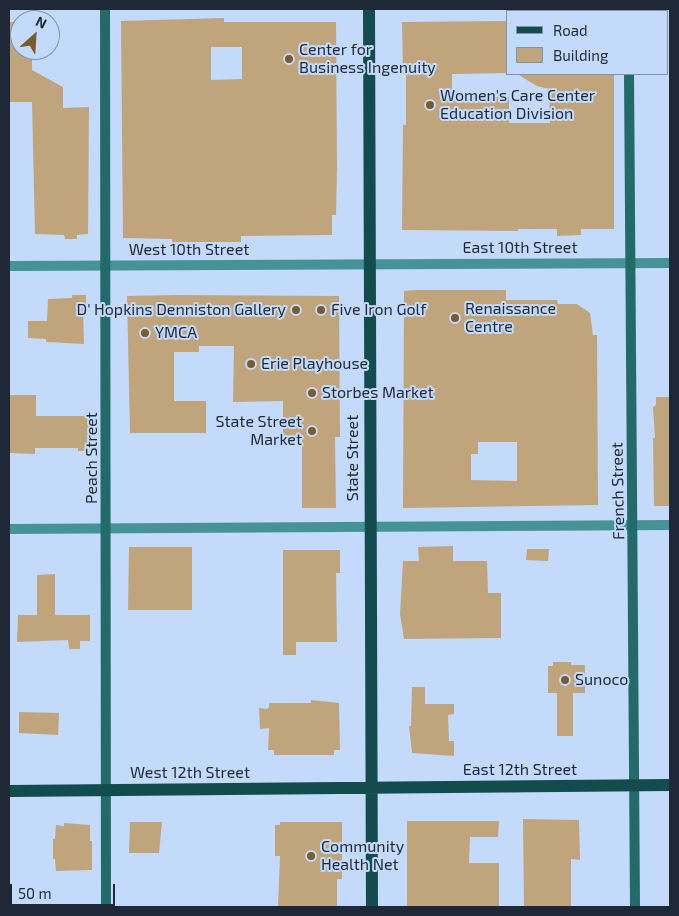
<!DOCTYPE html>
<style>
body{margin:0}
#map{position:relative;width:679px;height:916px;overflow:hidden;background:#c3dafa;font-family:"Exo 2",sans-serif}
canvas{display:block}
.frame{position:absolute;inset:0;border:10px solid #1e2837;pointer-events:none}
.legend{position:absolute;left:506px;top:10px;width:162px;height:65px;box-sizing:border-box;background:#c3dafa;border:1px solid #8193ac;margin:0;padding:6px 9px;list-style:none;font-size:15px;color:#1e2837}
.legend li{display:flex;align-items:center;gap:10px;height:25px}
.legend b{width:25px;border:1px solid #8193ac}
.north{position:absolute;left:10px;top:10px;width:50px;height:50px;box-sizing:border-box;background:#c3dafa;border:1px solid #8193ac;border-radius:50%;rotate:26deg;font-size:14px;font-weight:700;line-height:20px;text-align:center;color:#1e2837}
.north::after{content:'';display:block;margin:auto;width:18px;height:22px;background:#785c2f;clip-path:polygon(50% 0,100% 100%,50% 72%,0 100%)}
.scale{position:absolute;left:10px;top:884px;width:105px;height:22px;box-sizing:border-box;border:2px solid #1e2837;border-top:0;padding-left:6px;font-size:15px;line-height:18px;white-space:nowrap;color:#1e2837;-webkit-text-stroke:4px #c3dafa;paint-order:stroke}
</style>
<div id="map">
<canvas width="679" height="916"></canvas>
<div class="frame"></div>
<ul class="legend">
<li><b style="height:6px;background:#124c4d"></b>Road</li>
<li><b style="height:14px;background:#c0a57c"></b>Building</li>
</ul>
<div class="north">N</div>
<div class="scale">50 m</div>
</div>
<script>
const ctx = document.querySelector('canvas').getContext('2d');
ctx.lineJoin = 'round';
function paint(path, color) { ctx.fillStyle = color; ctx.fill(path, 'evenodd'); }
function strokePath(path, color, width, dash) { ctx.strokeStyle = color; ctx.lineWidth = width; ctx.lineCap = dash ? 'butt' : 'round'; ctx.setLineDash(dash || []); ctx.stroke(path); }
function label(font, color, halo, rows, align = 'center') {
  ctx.font = font + ' "Exo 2",sans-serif'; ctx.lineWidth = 4; ctx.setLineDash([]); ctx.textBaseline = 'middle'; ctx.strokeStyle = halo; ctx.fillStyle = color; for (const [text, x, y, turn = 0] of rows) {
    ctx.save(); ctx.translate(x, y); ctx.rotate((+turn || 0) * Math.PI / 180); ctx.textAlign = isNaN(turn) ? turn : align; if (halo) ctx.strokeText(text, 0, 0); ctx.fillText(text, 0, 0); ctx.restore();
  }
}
paint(new Path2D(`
 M224,18v4h112l1,146 -1,47h-4v20l-91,1v6h-69v-3l-49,-1 -2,-217zM211,47h31v32l-31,1z
 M507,21l1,52 -56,1v23h57v26h41l-1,-34 -12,-3 -20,-12h97v155h-33v6l-24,1v-7h-39v2l-116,-1 1,-105h3v-51h-3l-1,-52z
 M9,22h10l1,28h12v20l31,17v21l26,-1 -1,127 -11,1v4h-12l-1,-4 -29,-1 -3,-132h-23z
 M416,290h90v10h51l1,4h19l13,9 3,22h4l1,170 -195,3 1,-217zM478,442h39v39l-46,-1v-26h7z
 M72,295h14v14h-3l1,35 -38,-2v-3l-18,-1v-17h19l1,-22 24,-1z
 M176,295l163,1 1,141h-5l1,71h-34v-70h-19v-37l-50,1 1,-56h-35v6h-25v49h32v32h-76l-3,-137z
 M9,395h27v21h54l1,35h-13v-3h-43v6l-26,-1z
 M656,397h14v109h-16l-1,-68h2l-2,-31 3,-2z
 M453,546v15h34l1,32h13v45l-97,1 -4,-25 3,-53h16l-1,-14z
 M129,547h63v63h-64z
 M527,549h22l-1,12 -22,-1z
 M283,550h57v23h-4l1,69h-41v13h-13z
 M55,574v41h35v26h-10v8h-11l-1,-9 -51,2 1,-27h19v-40z
 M553,662h18v3h14v28h-12v43h-16v-43h-9v-27h5z
 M412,687h13v17h29v10l-6,1 1,26h5v15l-42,-3 -3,-27h2z
 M311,700l28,3 1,47h-6v5h-60v-5h-6l1,-22 -9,1 -1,-21 8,1 2,-2v-4h42z
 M19,712l40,1 -1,22 -39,-2z
 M523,819l56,1 1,40 -9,-1v48h-47z
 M407,821h92l-1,16h-28l-1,26h30v44h-92z
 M130,822h32l-3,31h-30z
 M280,822h62v57h-5v28h-59l2,-51h-5v-31h5z
 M64,823l26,2v16h2v29l-36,1 -1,-12h-2v-20h2l1,-14 8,1z`), '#c0a57c');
strokePath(new Path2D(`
 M9,529l661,-4`), '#469395', 10);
strokePath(new Path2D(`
 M9,266l661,-3`), '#469395', 10);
strokePath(new Path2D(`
 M105,9l1,898
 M628,9v2
 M629,74l6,833`), '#236a6b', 10);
strokePath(new Path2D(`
 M369,9l3,898
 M9,791l661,-6`), '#124c4d', 12);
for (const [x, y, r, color] of [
 [289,59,5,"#785c2f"],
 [430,105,5,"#785c2f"],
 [296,310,5,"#785c2f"],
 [321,310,5,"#785c2f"],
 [455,318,5,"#785c2f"],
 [145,333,5,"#785c2f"],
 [251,364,5,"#785c2f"],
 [312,393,5,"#785c2f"],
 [312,431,5,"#785c2f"],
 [565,680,5,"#785c2f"],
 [311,856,5,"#785c2f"]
]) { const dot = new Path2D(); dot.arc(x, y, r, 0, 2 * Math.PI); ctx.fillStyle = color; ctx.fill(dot); strokePath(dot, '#c3dafa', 2); }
label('16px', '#1e2837', '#c3dafa', [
 ["Center for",299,50],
 ["Business Ingenuity",299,68],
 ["Women's Care Center",440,96],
 ["Education Division",440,114],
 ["Renaissance",465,309],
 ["Centre",465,327],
 ["D' Hopkins Denniston Gallery",286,310,"right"],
 ["Five Iron Golf",331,310],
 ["YMCA",155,333],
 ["Erie Playhouse",261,364],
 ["Storbes Market",322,393],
 ["State Street",302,422,"right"],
 ["Market",302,440,"right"],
 ["Sunoco",575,680],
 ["Community",321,847],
 ["Health Net",321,865]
], 'left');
label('16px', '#1e2837', '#c3dafa', [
 ["East 10th Street",520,248],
 ["West 10th Street",189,250],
 ["Peach Street",92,458,-90],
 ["State Street",353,458,-90],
 ["French Street",618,491,-91],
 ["East 12th Street",520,770],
 ["West 12th Street",190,773]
]);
</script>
